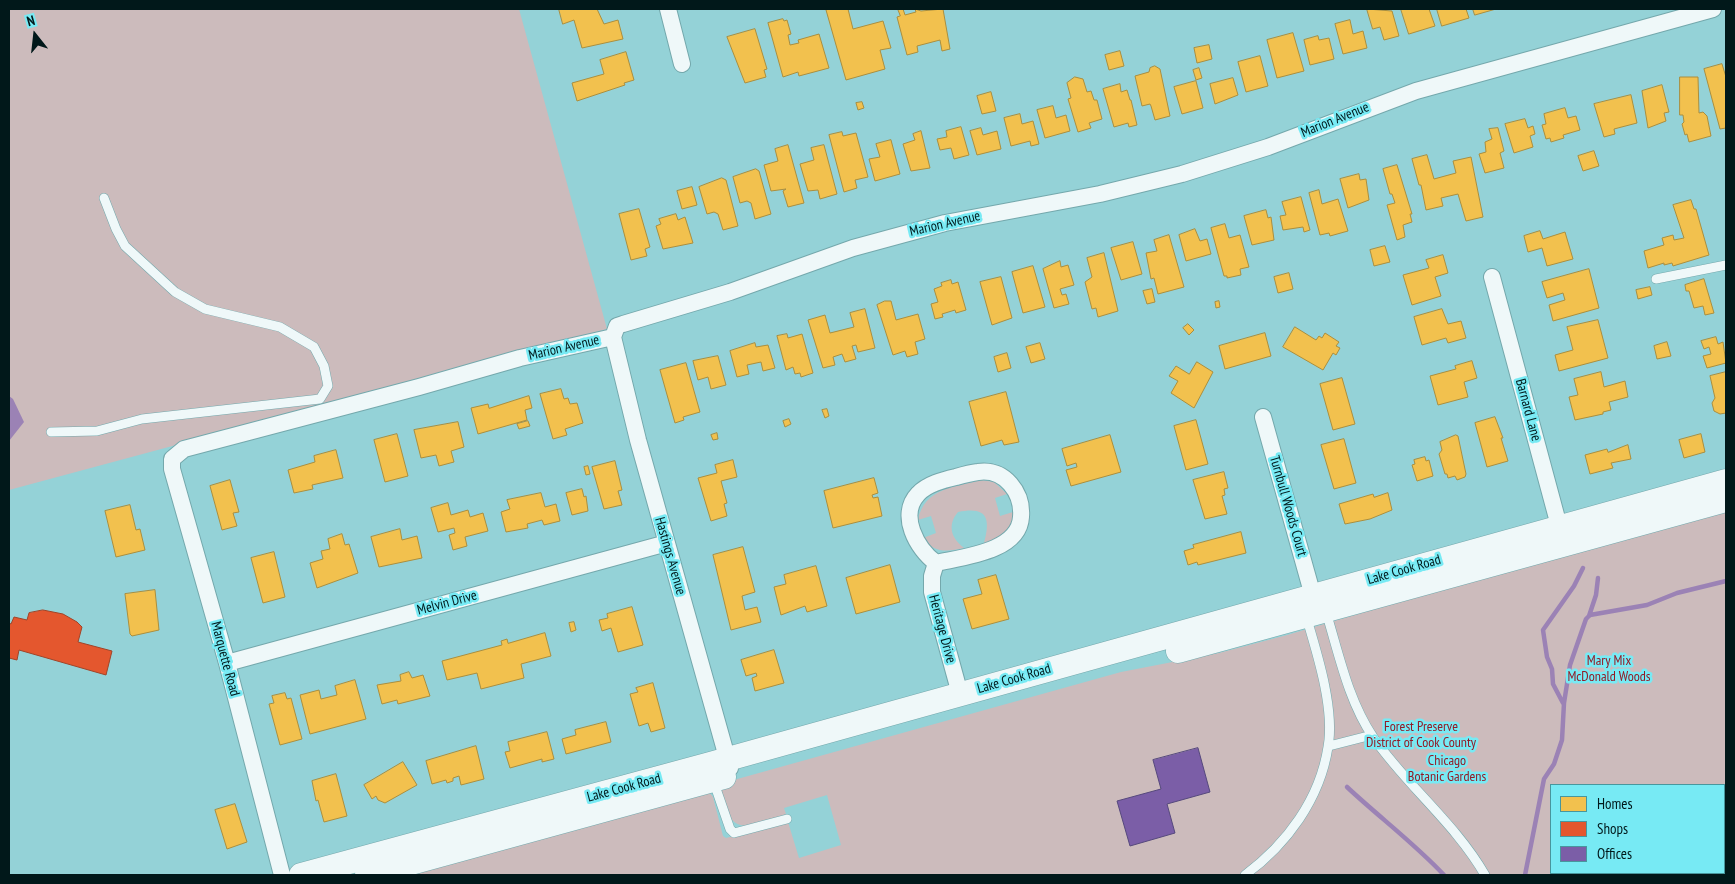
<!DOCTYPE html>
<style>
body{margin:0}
#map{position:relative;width:1735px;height:884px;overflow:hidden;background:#94d2d7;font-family:"PT Sans Narrow",sans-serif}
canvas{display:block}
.frame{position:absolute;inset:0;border:10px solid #01181a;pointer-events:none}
.legend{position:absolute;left:1550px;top:784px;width:175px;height:90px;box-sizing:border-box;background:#77eaf4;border:1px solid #48969d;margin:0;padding:6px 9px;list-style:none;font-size:15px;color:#01181a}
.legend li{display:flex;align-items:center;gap:10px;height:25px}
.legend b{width:25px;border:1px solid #48969d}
.north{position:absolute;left:10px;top:10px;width:50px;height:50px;-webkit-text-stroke:4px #77eaf4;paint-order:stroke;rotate:344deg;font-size:14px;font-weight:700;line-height:20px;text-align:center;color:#01181a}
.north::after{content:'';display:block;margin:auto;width:18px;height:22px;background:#01181a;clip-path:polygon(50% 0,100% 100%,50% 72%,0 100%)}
</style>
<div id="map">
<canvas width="1735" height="884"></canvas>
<div class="frame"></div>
<ul class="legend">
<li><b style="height:14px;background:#f2c14e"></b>Homes</li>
<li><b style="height:14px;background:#e4572e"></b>Shops</li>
<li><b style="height:14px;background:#7b5ea7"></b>Offices</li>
</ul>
<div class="north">N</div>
</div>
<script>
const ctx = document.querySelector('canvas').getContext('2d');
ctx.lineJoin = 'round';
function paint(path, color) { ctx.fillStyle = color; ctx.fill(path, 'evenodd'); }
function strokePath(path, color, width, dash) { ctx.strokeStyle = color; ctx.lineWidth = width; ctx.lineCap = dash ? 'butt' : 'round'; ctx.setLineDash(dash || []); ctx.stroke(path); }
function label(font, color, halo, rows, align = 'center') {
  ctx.font = font + ' "PT Sans Narrow",sans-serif'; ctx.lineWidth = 5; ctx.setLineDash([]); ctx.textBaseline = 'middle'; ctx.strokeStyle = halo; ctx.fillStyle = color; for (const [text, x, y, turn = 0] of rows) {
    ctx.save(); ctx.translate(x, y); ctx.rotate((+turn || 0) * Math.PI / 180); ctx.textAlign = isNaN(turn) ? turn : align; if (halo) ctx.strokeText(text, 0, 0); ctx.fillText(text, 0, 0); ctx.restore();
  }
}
paint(new Path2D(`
 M9,9h510l88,320 -598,161z
 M981,480l13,2 13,12 -12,4 5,18 13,-4c3,17 -15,27 -29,31 7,-25 3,-37 -26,-31 -11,13 -7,26 6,36 -17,4 -31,5 -41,-10l13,-5 -5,-17 -13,4c6,-32 37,-33 63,-40z
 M1726,505v370h-1338l321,-83 4,5 10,39 3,2 62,-16 11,36 42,-13 -14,-50 -43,13 2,6c-21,9 -51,24 -60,-5 -3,-9 -6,-17 -3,-26l398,-111 98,-19 68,-18zM1551,785h173v88h-173z`), '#ccbbbc');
paint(new Path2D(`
 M9,396l4,3 11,23 -15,19z`), '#9b82b5');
const homes = new Path2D(`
 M559,9h38l7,15 14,-4 5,19 -41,9 -8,-28 -11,4z
 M848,9l5,20 30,-8 8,27 -11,2 5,19 -39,11 -20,-70z
 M898,9h5l2,6 11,-3 -1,-3 6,2 22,-2 7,40 -8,2 -2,-11 -23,6 1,6 -11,3 -10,-38 3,-1z
 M1367,9l25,2 7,25 -15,4 -4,-13 -7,2z
 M1401,9h28l6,17 -26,8z
 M1437,9h29l3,9 -27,8z
 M1473,9h23l-21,6z
 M783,19l1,2 3,-1 4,14 -3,1 2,10 9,-2 -1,-3 21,-6 10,34 -30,8 -1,-4 -15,5 -15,-54z
 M1350,20l3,14 10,-3 4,17 -24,6 -8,-30z
 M755,29l12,40 -3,1 2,7 -21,6 -18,-46z
 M1293,33l11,38 -27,7 -10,-38z
 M1318,36l1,4 10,-2 5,21 -24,6 -6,-25z
 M1209,45l3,14 -15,4 -3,-15z
 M1120,51l4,15 -15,4 -4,-15z
 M626,52l8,28 -10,3 1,2 -48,16 -5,-18 32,-9 -4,-14z
 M1260,56l8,30 -22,6 -8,-30z
 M1722,64l4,13v51l-6,1 -16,-60z
 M1155,66l5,3 10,47 -15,4 -4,-14 -1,-2 -8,2 -7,-30 14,-4 1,-4z
 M1199,68l3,10 -6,2 -3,-10z
 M1075,77l8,2 4,13 4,-1 3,9h3l5,19 -13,4 2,5 -13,4 -10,-33 3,-1 -4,-15z
 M1680,77h18l1,36 4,-1 4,4 4,20 -22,6 -2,-8 -2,1 -3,-11 2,-2 -1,-7h-3z
 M1233,78l5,17 -23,9 -5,-20z
 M1196,81l7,27 -21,6 -8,-27z
 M1120,84l1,8 6,-2 3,10h1l6,25 -8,2 -1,-4 -14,4 -11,-38z
 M1662,85l7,27 -5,1 2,8 -18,7 -6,-37z
 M991,92l5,19 -14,3 -5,-18z
 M1631,95l6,28 -23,6 1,5 -11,3 -10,-33z
 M862,102l2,6 -6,2 -2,-7z
 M1053,106l3,12 10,-3 4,16 -25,7 -8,-28z
 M1565,108l3,10 8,-2 4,14 -17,5 1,3 -13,4 -1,-4 -4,1 -4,-14 4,-1 -2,-10z
 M1020,114l2,10 11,-3 6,23 -8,2 -1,-5 -19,5 -7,-28z
 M1525,119l3,9 5,-2 2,8 -5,2 3,11 -19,6 -9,-29z
 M961,127l8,28 -15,4 -3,-11 -11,2 -3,-11 10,-2 -1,-6z
 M981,128l2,7 14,-4 4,18 -24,6 -7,-24z
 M1498,128l6,23 -4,2 4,15 -19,5 -6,-19 7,-2 -1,-10 7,-3 -3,-10z
 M921,131l9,37 -19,3 -8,-27 12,-4 -2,-6z
 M842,132l1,4 13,-3 12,44 -13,3 2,8 -13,4 -15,-57z
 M891,140l9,34 -25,7 -6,-22 11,-2 -4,-13z
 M788,145l16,58 -16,4 -5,-16 3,-2 -15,2 -7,-26 14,-4 -3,-12z
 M824,145l13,49 -17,5 -2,-9 -10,1 -8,-27 14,-4 -3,-12z
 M1594,151l5,15 -16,5 -5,-15z
 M1427,155l7,24 22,-6 -3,-12 18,-4 12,60 -17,4 -8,-27 -17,4 2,8 -17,4 -5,-25h-2l-7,-26z
 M1397,165l15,49h-2l2,8 -9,3 2,12 -8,3 -10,-35 8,-2 -3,-9h-2l-7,-25z
 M756,169l3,2 12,43 -16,5 -4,-16 -4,-2 -7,2 -7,-26z
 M1359,174l1,6 6,-1 3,21 -21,8 -8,-29z
 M722,178l4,2 12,46 -15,4 -5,-16 -4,-2 -7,2 -8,-27z
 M692,187l5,18 -15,4 -5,-18z
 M1319,190l3,14 16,-5 10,32 -18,5 -1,-3 -9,2 -11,-42z
 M1301,197l9,33 -6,2 -1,-5 -20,3 -3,-14 6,-1 -4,-13z
 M1691,200l3,9h2l13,46 -36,11 -1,-3 -8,2v-2l-16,5 -4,-17 20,-6 -2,-7 11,-3 1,5 10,-2 -11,-33z
 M639,209l11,38 -5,2 2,7 -16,4 -12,-46z
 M1266,210l2,8 3,-1 3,23 -22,5 -8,-29z
 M676,214l2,6 7,-3 8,26 -30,6 -7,-23 5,-2 -2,-5z
 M1225,224l4,14 11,-3 9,32 -9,2 1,6 -14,3v-2h-3l-13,-48z
 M1195,229l5,12 7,-2 4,15 -25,7 -7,-26z
 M1540,231l3,8 22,-7 8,27 -26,7 -5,-18 -14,4 -4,-16z
 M1169,235l15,52 -26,7 -4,-16 -3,1 -5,-26 11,-2 -3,-11z
 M1133,242l9,32 -21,6 -10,-32z
 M1385,246l5,16 -16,4 -4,-16z
 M1104,253l14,58 -20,6 -2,-9 -4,1 -7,-27 7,-5 -5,-19z
 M1443,255l5,18 -13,4 6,19 -29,9 -9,-30 26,-7 -3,-8z
 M1060,261l1,6 7,-2 6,20 -14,4 2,6 4,-1 3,10 -15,4 -11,-39z
 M1033,266l12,41 -22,6 -11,-41z
 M1589,269l10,39 -46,13 -4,-16 16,-5 -2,-7 -16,5 -5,-16z
 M1289,273l4,16 -15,4 -4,-16z
 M1001,277l11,41 -20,7 -12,-43z
 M1704,279l10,34 -9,2 -2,-9 -9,2 -5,-17h-3l-1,-6z
 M951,280l1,4 6,-2 8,28 -10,3 -1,-3 -13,4 1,3 -8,2 -4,-15 7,-2 -4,-13 8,-3 -1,-3z
 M1650,287l2,8 -14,4 -2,-9z
 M1152,289l3,13 -8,2 -4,-13z
 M885,301h6l5,19 22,-6 7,25 -10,3 3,12 -11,3 -2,-6 -12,4 -16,-50z
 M1219,301l1,6 -4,1 -1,-6z
 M865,309l10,39 -17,4 -2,-7 -4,1 4,13 -11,3 -3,-8 -9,3 2,8 -12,3 -15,-48 17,-5 5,18 24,-6 -4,-14z
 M1442,309l6,15 13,-3 5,17 -18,5 -2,-5 -24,7 -8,-28z
 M1598,320l10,38 -49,13 -4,-16 18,-5 -6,-23z
 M1188,324l6,6 -5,5 -6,-7z
 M1295,327l21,13 3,-4 3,2 3,-5 14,9 -3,4 4,2 -4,7 -3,-2 -10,17 -40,-23z
 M1265,333l6,23 -46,13 -6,-23z
 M787,334l1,4 14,-4 11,39 -12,4 -1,-4 -5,1 -2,-7 -7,3 -9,-34z
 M1716,337l2,7 5,-2 3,21 -19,5 -4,-12 8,-2 -2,-7 -5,2 -3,-8z
 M1667,342l4,14 -14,3 -3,-13z
 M755,343l1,4 12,-2 7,23 -12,3 -2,-9 -14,3 2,9 -12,3 -7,-26z
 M1040,343l5,16 -14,4 -5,-16z
 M1007,353l4,15 -13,4 -4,-15z
 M718,356l8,29 -15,4 -3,-12 -10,3 -5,-19z
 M1472,361l5,17 -13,4 4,15 -30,8 -8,-29 26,-7 -1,-3z
 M1197,362l16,10 -19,36 -23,-15 7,-12 -9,-5 7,-10 13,8z
 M686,363l14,49 -17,5 1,3 -9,3 -15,-53z
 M1601,372l3,15 21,-6 3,16 -19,5 2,8 -8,2v2l-28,6 -6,-23 9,-2 -4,-16z
 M1726,372v41l-6,1 -6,-3 -2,-8 3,-5 -5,-22z
 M1342,378l13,46 -22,6 -13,-46z
 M561,389l3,10 4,-1 2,6 7,-1 6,20 -18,6 2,6 -14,4 -13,-45z
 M1006,392l13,50 -15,3 -2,-5 -21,6 -12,-44z
 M529,396l3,12 -7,2 2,10 -49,14 -7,-26 17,-4 1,4z
 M827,409l2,7 -4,2 -3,-8z
 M1495,417l8,21h-2l7,23 -21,6 -12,-44z
 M789,419l2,5 -6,3 -2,-6z
 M1196,420l12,44 -22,6 -12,-44z
 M528,421l2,5 -11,3 -2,-5z
 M458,422l6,25 -13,4 3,11 -15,4 -3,-11 -15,3 -7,-28z
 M717,433l1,6 -5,1 -2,-5z
 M397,434l11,42 -23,6 -11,-42z
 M1701,434l4,18 -21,6 -5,-18z
 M1110,435l11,37 -50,14 -5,-16 11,-3 -1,-4 -9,3 -5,-17z
 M1456,435l2,1 8,38 -1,3 -8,3 -2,-4 -7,2 -1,-4h-2l-6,-20 3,-4 -2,-8z
 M1344,439l12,44 -22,6 -13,-44z
 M1628,445l3,14 -20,4 2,5 -23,6 -5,-19 22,-6 1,3z
 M336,450l7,28 -31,7 1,4 -19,4 -6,-23 27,-8 -1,-6z
 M1425,457l1,4 3,-1 4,16 -16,5 -5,-16 3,-1 -1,-4z
 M733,460l4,17 -16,4 6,22 -3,1 3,12 -16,5 -13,-43 19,-5 -2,-8z
 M615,461l7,29 -4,1 4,14 -18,4 -12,-42z
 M588,466l2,8 -4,1 -2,-8z
 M1224,472l4,16 -4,1 1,6 -3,1 5,18 -22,5 -12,-39z
 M874,478l4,15 -6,2 1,3 5,-1 4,19 -49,12 -9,-37z
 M230,480l9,32 -6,1 4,13 -15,4 -12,-44z
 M582,489l2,8 2,-1 2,15 -16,4 -6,-22z
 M541,493l4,14 11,-3 4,17 -16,4 -2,-5 -15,4 1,4 -22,4 -5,-20 9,-3 -3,-9z
 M1388,493l4,17 -22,9 -25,5 -6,-20 34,-10 1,3z
 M448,503l3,12 17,-5 2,7 13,-4 5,18 -23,6 2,9 -14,4 -4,-15 6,-2 -1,-5 -16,4 -7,-24z
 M130,505l6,25 4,-1 5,21 -29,7 -11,-46z
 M400,529l2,11 15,-4 5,22 -43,9 -8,-30z
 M1241,532l5,21 -48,12 -1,-3 -9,3 -4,-14 10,-3 -1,-3z
 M342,534l3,11 4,-1 9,29 -41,15 -7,-25 13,-4 -2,-8 9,-2 -2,-10z
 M743,547l12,45 -13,4 3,14 12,-3 4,15 -30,8 -18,-75z
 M274,552l11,45 -22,6 -12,-45z
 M890,565l10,37 -44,12 -10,-36z
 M816,566l11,40 -20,6 -2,-6 -24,9 -7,-28 12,-3 -2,-9z
 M996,575l13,44 -37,10 -9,-30 19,-5 -4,-14z
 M155,590l4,40 -27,6 -2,-2 -5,-40z
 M632,607l11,38 -25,7 -7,-24 -9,3 -3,-11 9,-2 -1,-4z
 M574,622l2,8 -5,2 -2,-9z
 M545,633l6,23 -30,8 3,14 -43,11 -4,-16 -30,7 -5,-19 60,-16 -1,-4 6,-2 1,4z
 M774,650l10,33 -29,8 -3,-13 5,-2 -1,-3 -10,3 -5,-16z
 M409,672l3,6 11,-3 7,21 -32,8 -1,-4 -15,4 -5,-19 24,-4 -1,-6z
 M355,680l11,39 -56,15 -10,-39 19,-5 2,9 16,-4 -2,-9z
 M653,683l12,45 -14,4 -3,-9 -9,3 -9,-32 8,-2 -2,-4z
 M285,693l2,6 4,-1 11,41 -22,6 -11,-41 5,-1 -2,-7z
 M606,722l5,20 -45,12 -4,-15 14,-4 -1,-5z
 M547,732l7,27 -12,3v-3l-32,9 -5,-16 5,-1 -2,-9z
 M476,746l8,33 -23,6 -2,-9 -6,2v3l-6,2 -1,-3 -14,4 -6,-23z
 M403,762l14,23 -32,18 -7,-3 -2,-4 -4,3 -8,-14z
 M336,774l11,42 -23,6 -6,-22 -2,1 -4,-20z
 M235,804l12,38 -20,7 -12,-39z`);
paint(homes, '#f2c14e');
strokePath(homes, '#aa8e3e', 1);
const shops = new Path2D(`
 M43,610l20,4 14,8 5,5 -4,15 34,9 -6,24 -87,-25 -2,10 -8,-2v-35l2,1 3,-7 13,3 2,-7z`);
paint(shops, '#e4572e');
strokePath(shops, '#a04428', 1);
const offices = new Path2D(`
 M1198,748l12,44 -43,12 8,29 -45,13 -13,-45 44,-12 -8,-29z`);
paint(offices, '#7b5ea7');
strokePath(offices, '#56497d', 1);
strokePath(new Path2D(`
 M1589,616l7,-21 2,-17
 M1563,703l-10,-19 -1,-15 -5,-12 -4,-27 31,-44 9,-18
 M1347,787c32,30 67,56 97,88
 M1525,875l19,-96 10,-15 8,-24 2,-37 6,-38 16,-46 4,-4 57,-10 30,-12 49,-12`), '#9b82b5', 4.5);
const service = new Path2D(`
 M1656,279l70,-14
 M51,432l46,-1 45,-12 178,-20 8,-13 -4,-20 -10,-19 -34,-20 -75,-18 -30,-17 -50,-46 -9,-17 -12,-31
 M1326,612c13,42 22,88 47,125 34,49 82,86 112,138
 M1329,746l43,-11
 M713,780l17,49 4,4 53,-14
 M1245,875c42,-31 75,-76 83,-128 7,-38 -11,-94 -22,-131`);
const minor = new Path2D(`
 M668,9l14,55
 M1492,277l70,260
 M613,337l25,103 92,328
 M1263,417l50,179
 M936,563c26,-6 83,-11 85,-46 2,-24 -16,-49 -43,-45 -8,1 -15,3 -22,5 -13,3 -29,7 -38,17 -20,21 -1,55 18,69l-4,13v16l28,102
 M227,663l440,-120
 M282,875l-55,-212 -55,-194v-10l12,-10 235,-62 101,-29 93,-21 4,-11 6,-2 107,-32 123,-44 92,-25 155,-29 82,-20 86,-27 148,-56 297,-82`);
const secondary = new Path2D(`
 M1178,651l548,-151
 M301,875l409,-111 1016,-283
 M367,875l357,-98`);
strokePath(service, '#74a8ac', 10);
strokePath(minor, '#74a8ac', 18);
strokePath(secondary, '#74a8ac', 25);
strokePath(service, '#eff8f9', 9);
strokePath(minor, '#eff8f9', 16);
strokePath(secondary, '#eff8f9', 24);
label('14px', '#01181a', '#77eaf4', [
 ["Marion Avenue",1335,120,-22],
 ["Marion Avenue",945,224,-13],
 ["Marion Avenue",564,348,-13],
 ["Barnard Lane",1528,410,75],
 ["Turnbull Woods Court",1288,506,74],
 ["Hastings Avenue",670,556,74],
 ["Lake Cook Road",1404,570,-16],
 ["Melvin Drive",447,603,-15],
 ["Heritage Drive",942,629,75],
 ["Marquette Road",225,659,75],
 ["Lake Cook Road",1014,679,-16],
 ["Lake Cook Road",624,788,-15]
]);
label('14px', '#931a25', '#77eaf4', [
 ["Mary Mix",1609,661],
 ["McDonald Woods",1609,677],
 ["Forest Preserve",1421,727],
 ["District of Cook County",1421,743],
 ["Chicago",1447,761],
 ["Botanic Gardens",1447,777]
]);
</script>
